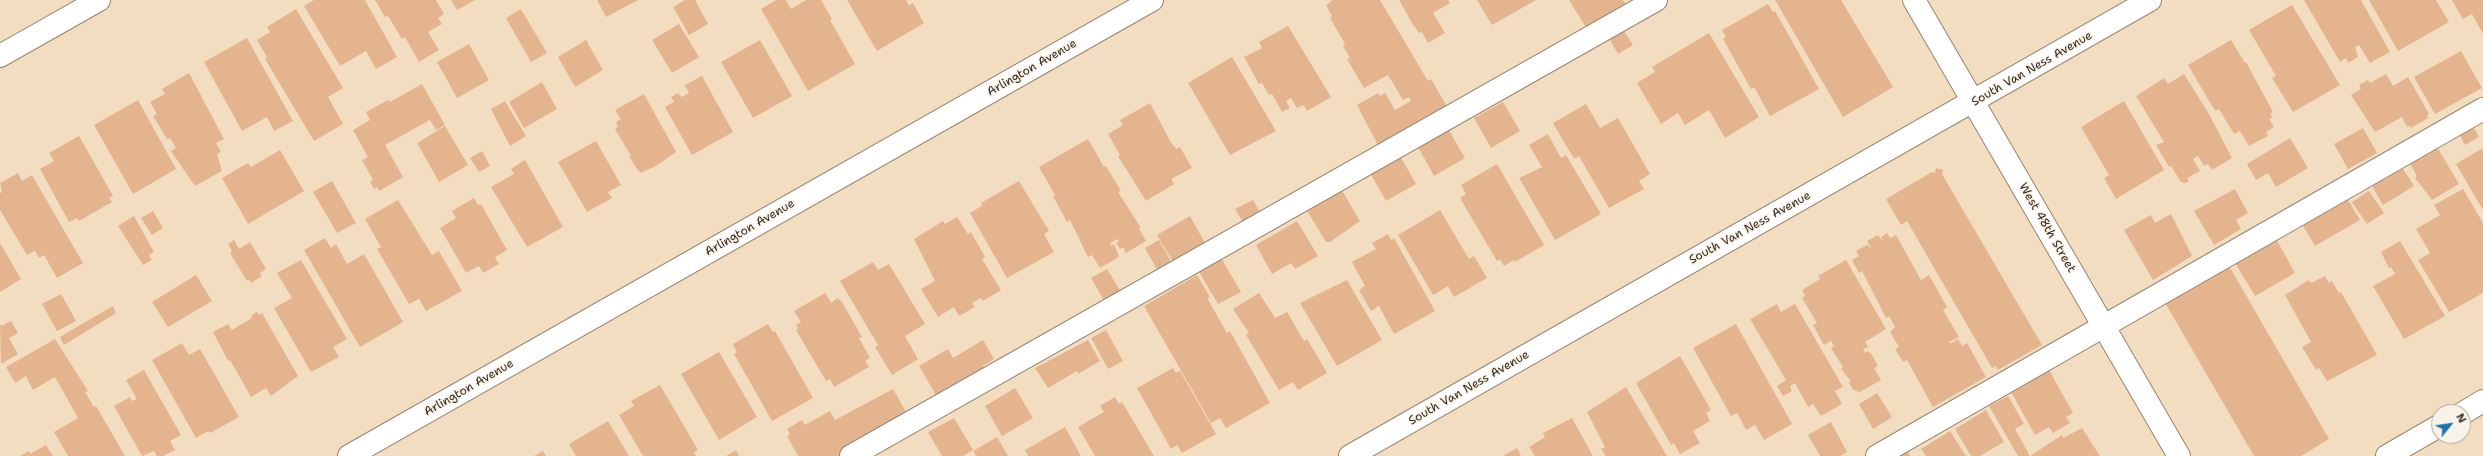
<!DOCTYPE html>
<style>
body{margin:0}
#map{position:relative;width:2483px;height:456px;overflow:hidden;background:#f3ddc0;font-family:"Shantell Sans",sans-serif}
canvas{display:block}
.north{position:absolute;left:2431px;top:404px;width:40px;height:40px;box-sizing:border-box;background:#f7f3e8;border:1px solid #aca397;border-radius:50%;rotate:60deg;font-size:11px;font-weight:700;line-height:16px;text-align:center;color:#3b2a1e}
.north::after{content:'';display:block;margin:auto;width:14px;height:18px;background:#1f6fb2;clip-path:polygon(50% 0,100% 100%,50% 72%,0 100%)}
</style>
<div id="map">
<canvas width="2483" height="456"></canvas>
<div class="north">N</div>
</div>
<script>
const ctx = document.querySelector('canvas').getContext('2d');
ctx.lineJoin = 'round';
function paint(path, color) { ctx.fillStyle = color; ctx.fill(path, 'evenodd'); }
function strokePath(path, color, width, dash) { ctx.strokeStyle = color; ctx.lineWidth = width; ctx.lineCap = dash ? 'butt' : 'round'; ctx.setLineDash(dash || []); ctx.stroke(path); }
function label(font, color, halo, rows, align = 'center') {
  ctx.font = font + ' "Shantell Sans",sans-serif'; ctx.lineWidth = 3; ctx.setLineDash([]); ctx.textBaseline = 'middle'; ctx.strokeStyle = halo; ctx.fillStyle = color; for (const [text, x, y, turn = 0] of rows) {
    ctx.save(); ctx.translate(x, y); ctx.rotate((+turn || 0) * Math.PI / 180); ctx.textAlign = isNaN(turn) ? turn : align; if (halo) ctx.strokeText(text, 0, 0); ctx.fillText(text, 0, 0); ctx.restore();
  }
}
paint(new Path2D(`
 M314,0h51l32,57 -21,12 -10,-18 -26,15 -36,-60z
 M375,0h61l8,14 -6,4 4,6 -14,8 11,18 -20,12 -14,-25 -3,2 -14,-23 -3,1z
 M451,0h24l-18,10z
 M597,0h41l-32,17z
 M685,0h10l13,24 -19,11 -16,-28z
 M776,0h10l5,9 15,-9h15l11,19 -2,1 25,44 -47,27 -47,-82z
 M847,0h59l3,5 4,-2 11,20 -47,28z
 M1333,0h47l48,81 3,-2 17,29 -69,39 -22,-42 21,-12 2,3 5,-3 10,17 16,-9 -2,-4 -6,3 -15,-25 -24,13 -17,-29 3,-1 -7,-12 2,-2 -15,-26 2,-2 -6,-11z
 M1399,0h49l2,3 -17,10 12,20 -17,10 -6,-11 -3,1 -7,-10z
 M1477,0h59l-44,25z
 M1569,0h54l3,5 -39,24z
 M1775,0h66l52,87 -50,30z
 M2304,0h57l29,52 -20,11 -11,-18 -4,2 3,10 -10,6 -2,-5 -6,4z
 M2369,0h67l13,22 -51,29z
 M2452,0h31v34l-11,-20 -9,5z
 M1768,4l5,8 2,-1 44,78 -49,27 -16,-29 -3,2 -28,-50 3,-2 -4,-7z
 M2292,5l48,80 -47,27 -21,-34 4,-2 -27,-46z
 M296,9l47,79 -15,9 15,27 -29,17 -49,-82 2,-2 -10,-17 13,-8 -3,-5z
 M521,9l26,44 -16,9 -25,-44z
 M679,24l20,33 -27,16 -20,-33z
 M1288,26l43,71 -24,14 -3,-6 -7,3 -6,-10 -5,3 4,7 -8,4 -10,-18 -3,1 -7,-12 -3,1 -15,-27 18,-9 -3,-6z
 M1624,31l9,14 -15,9 -8,-14z
 M1709,33l50,84 -34,21 -16,-28 -24,15 -7,-12 -17,11 -24,-41 18,-11 -3,-5z
 M247,38l46,83 -19,10 -7,-14 -25,14 -38,-69z
 M586,40l17,30 -28,17 -17,-30z
 M760,40l32,56 -39,22 -32,-56z
 M2231,40l14,23 1,-1 27,50 -3,2 3,3 -4,2 5,8 -8,5 2,4 -19,10 -9,-15 -6,3 -15,-25 -4,2 -27,-46z
 M469,44l20,36 -32,18 -20,-36z
 M2461,51l21,37 -47,26 -21,-37z
 M1232,57l44,74 -46,24 -42,-72z
 M189,73l35,66 -8,4 5,9 -4,2 5,17 -27,15 -24,-35 5,-3 -6,-10 -3,1 -14,-23 4,-2 -7,-12 15,-8 -3,-5z
 M2184,74l25,40 23,44 -20,12 -4,-6 -4,2 -6,-10 -5,3 7,12 -13,7 2,3 -4,2 -4,-1 -10,-16 -2,1 -13,-22 8,-3 -28,-46 28,-18 4,6z
 M2386,74l7,12 15,-9 21,37 -2,1 1,3 -17,10 -1,-2 -3,1 -5,-10 -27,15 -24,-37 10,-6 -2,-4 9,-5 2,3z
 M702,76l31,56 -41,23 -27,-48 9,-5 -3,-5 7,-4 3,4 8,-4 -4,-8z
 M542,82l15,27 -33,19 -15,-26z
 M422,84l23,41 -9,5 -6,-10 -45,25 18,32 -24,14 -2,-4 -3,2 -4,-7 3,-2 -11,-20 6,-3 -15,-27 17,-10 -4,-8 22,-12 2,2z
 M644,94l32,58 -20,14 -16,7 -11,-16 2,-1 -16,-27 3,-2 -2,-5 5,-3 -6,-9z
 M138,100l38,69 -43,25 -39,-69z
 M505,101l21,35 -16,10 -19,-37z
 M2124,101l40,69 -48,29 -12,-21 5,-3 -28,-48z
 M1503,102l17,29 -29,17 -17,-30z
 M1150,103l20,38 6,8 4,-2 12,21 -21,11 3,5 -28,17 -28,-45 2,-1 -12,-21 15,-9 -3,-5z
 M1586,104l14,24 18,-10 32,56 -11,7 5,8 -35,19 -30,-52 -5,3 -21,-36z
 M2472,124l7,13 -14,8 -7,-13z
 M445,126l23,39 -29,17 -22,-39z
 M1447,127l18,31 -31,18 -17,-31z
 M2363,128l14,25 -29,16 -14,-25z
 M1548,134l13,24 5,-3 35,59 -46,26 -36,-62 23,-11 -13,-22z
 M79,136l34,60 -4,2 3,4 -33,19 -2,-3 -8,4 -29,-53 14,-8 -5,-8z
 M2290,138l18,30 -32,19 -8,-14 -12,7 -9,-16z
 M1088,139l16,28 2,-1 15,25 -3,1 23,36 -2,1 7,12 -20,12 -3,-6 -3,2 -4,-6 3,-2 -1,-2 -8,4 1,3 3,-2 5,13 -19,11 -8,-13 -4,2 -18,-37 -3,2 -14,-26 2,-1 -16,-28z
 M596,141l25,44 -13,7 4,6 -25,14 -29,-50z
 M2436,145l23,39 -27,16 -17,-22 2,-2 -8,-14z
 M2483,148v62l-27,-46z
 M280,150l24,41 -56,33 -26,-46 26,-15 3,4z
 M482,151l8,15 -11,6 -9,-14z
 M1399,154l17,30 -30,17 -17,-30z
 M525,160l38,67 -36,20 -36,-60 23,-13 -3,-5z
 M2398,161l16,25 -31,19 -15,-26z
 M1497,164l47,81 -29,17 -1,-2 -10,6 -4,-7 -3,2 -37,-63 6,-4 -5,-9z
 M1936,168l7,2 -1,4 100,171 -44,25 -2,-4 -4,2 -85,-147 -6,4 -15,-26 46,-27 3,1z
 M18,173l4,8 10,-6 51,88 -26,15 -13,-23 -5,3 -4,-7 -8,4 -27,-45v-17l2,-1 -2,-9z
 M332,181l24,42 -19,10 -24,-41z
 M1019,181l30,50 -5,3 10,18 -47,26 -37,-65 13,-8 -2,-2z
 M1341,189l19,32 -30,21h-4l-20,-33z
 M2235,189l13,24 -12,7 5,9 -27,16 -20,-34z
 M2463,189l20,34v70l-34,19 -31,-52 12,-7 -14,-24 24,-14 -6,-10z
 M2369,191l15,22 -17,11 -15,-22z
 M2344,193l16,27 -45,26 -16,-27z
 M474,198l4,7 3,-1 26,46 -12,7 4,7 -16,9 -4,-7 -13,7 -26,-45 16,-10 -4,-7z
 M398,200l34,55 7,-4 23,40 -36,20 -7,-12 -10,5 -32,-55 4,-2 -16,-28z
 M1253,200l7,12 -17,10 -8,-13z
 M1440,210l29,49 5,-3 13,22 -33,19 -6,-11 -15,9 -35,-60z
 M153,211l10,17 -11,7 -11,-17z
 M2171,214l21,42 -39,24 -29,-50 27,-15 4,8z
 M134,216l20,36 -5,3 3,5 -9,5 -25,-39z
 M1190,216l15,27 -32,19 -16,-27z
 M957,217l11,17 3,-2 14,25 -3,2 19,31 -18,11 -2,-3 -9,5 3,4 -16,9 -5,-9 -16,10 -17,-28 14,-8 -21,-42 29,-18 2,3z
 M1297,221l21,35 -23,13 -4,-6 -19,11 -16,-29z
 M1887,233l3,5 6,-3 25,45 8,-5 18,32 -4,3 16,27 -10,5 1,2 8,-5 4,7 5,-3 19,34 -53,30 -26,-47 -4,2 -8,-13 4,-2 -9,-15 5,-5 -6,-11 -3,2 -24,-47 -3,2 -7,-13 7,-4 -3,-5 11,-6 4,3 -4,-7 11,-6 5,7 -2,-5z
 M1388,234l3,6 3,-2 41,73 -41,23 -15,-28 -8,5 -12,-21 6,-4 -13,-24 24,-13 -4,-6z
 M2275,237l20,36 -40,23 -21,-35z
 M325,238l6,10 5,-4 11,20 17,-10 39,68 -43,25 -56,-97z
 M234,240l5,9 11,-7 16,27 -6,4 2,3 -11,7 -2,-4 -2,2 -17,-28 2,-1 -4,-8z
 M1159,240l14,25 -14,8 -14,-25z
 M2400,241l45,75 -41,23 -31,-53 22,-12 -4,-7 -2,1 -8,-16z
 M0,243l21,36 -21,13z
 M1220,256l21,36 -23,12 -20,-34z
 M301,260l46,79 -14,8 6,10 -28,15 -37,-64 18,-10 -15,-25z
 M1846,260l40,69 -21,13 3,5 -5,2 2,4 3,-2 4,4 6,11 -4,2 7,12 -23,13 -2,-3 -2,1 -5,-8 2,-2 -10,-12 2,-2 -12,-19 3,-2 -3,-5 -7,4 -11,-20 4,-2 -15,-25 3,-2 -3,-6 18,-11 -2,-3z
 M873,262l5,8 11,-6 36,60 -20,12 13,23 -26,16 -17,-28 3,-2 -38,-64z
 M2228,264l101,175 -28,17h-47l-90,-155z
 M1107,269l14,23 -16,10 -14,-24z
 M196,275l16,26 -44,26 -16,-25z
 M1197,275l13,22 -3,1 20,35 3,-2 40,72 -44,25 -6,-10 -9,5 -67,-117z
 M2325,276l4,7 3,-2 7,12 2,-1 36,63 -50,26 -8,-13 -3,2 -14,-23 9,-5 -26,-47 24,-15 2,3z
 M1347,280l35,60 -45,26 -37,-63z
 M825,293l6,10 7,-5 5,6 19,33 -3,1 11,20 -5,3 4,6 -35,20 -4,-8 -4,2 -30,-51 2,-1 -2,-4 5,-3 -7,-11z
 M1259,293l16,25 12,-6 17,29 3,-2 20,34 -29,17 -5,-8 -14,8 -33,-55 3,-2 -16,-24z
 M61,294l15,27 -19,10 -15,-27z
 M1777,304l4,8 14,-8 48,83 -8,4 7,13 -21,12 -8,-12 -5,3 -13,-24 -5,3 2,5 -9,5 -6,-10 9,-6 -36,-61z
 M113,306l3,7 -52,32 -4,-8z
 M257,312l2,3 3,-2 36,63 -27,20 -5,-8 -15,9 -21,-37 -2,1 -15,-29 15,-8 4,6 20,-12 -1,-2z
 M11,321l7,12 -9,5 9,16 -17,10 -1,-40 1,2z
 M768,324l5,8 2,-1 38,67 -41,23 -38,-67 3,-2 -4,-8z
 M1736,324l56,100 -28,16 -9,-15 -9,5 -9,-17 -6,3 -38,-68z
 M1106,330l17,31 -15,8 -17,-31z
 M55,339l33,52 -3,1 9,15 2,-1 29,50h-57l-14,-24 24,-14 -23,-41 -22,13 -7,-14 -11,7 -9,-16z
 M983,340l11,19 -11,7 4,6 -18,12 -4,-6 -29,17 -17,-29 29,-17 5,9z
 M1088,340l12,21 -22,13 -1,-3 -29,17 -13,-20z
 M182,343l7,12 11,-6 39,68 -29,16 -2,-2 -12,7 -44,-78z
 M719,352l38,65 -38,23 -38,-66z
 M1680,356l31,54 -5,3 4,8 -17,10 7,12 -20,11 -6,-11 -3,2 -35,-62z
 M1173,368l3,5 4,-2 36,63 -34,19 -5,-8 -6,4 -34,-61z
 M2048,368l25,45 -7,4 4,6 -17,10 -4,-6 -14,8 -25,-45z
 M144,370l37,65 -11,6 5,9 -12,6h-6l-3,-5 -12,5 -28,-50 16,-9 2,4 5,-2 -11,-19z
 M660,385l38,65 -4,2 2,4h-53l-24,-41 15,-9 -3,-5z
 M1626,387l41,69h-61l-5,-7 4,-2 -18,-35z
 M1015,388l18,30 -31,18 -17,-30z
 M893,389l16,28 -66,39h-45l-11,-20 3,-2 -3,-5 15,-9 3,5 25,-14 5,9z
 M1877,393l15,24 -19,12 -14,-25z
 M2008,396l16,28 -9,5 15,27h-12l-29,-50z
 M1115,397l4,7 3,-2 32,54h-59l-17,-29 26,-15 -4,-6z
 M1986,410l18,32 -24,14h-9l-16,-27z
 M954,418l19,32 -10,6h-21l-14,-24z
 M1572,418l21,38h-58l-6,-9 16,-10 -2,-4z
 M608,421l21,35h-53l-7,-12z
 M1831,422l16,30 -7,4h-20l-12,-21z
 M1065,427l16,29h-53l-3,-6z
 M2082,428l18,28h-70l32,-21 1,3z
 M1950,431l16,25h-40l-5,-7z
 M997,437l11,19h-32l-3,-5z
 M46,445l7,11h-33l9,-5 1,3z
 M1517,448l4,8h-18z
 M736,450l3,6h-13z
 M543,451l3,5h-12z
 M1908,451l2,5h-10z`), '#e4b48e');
const minor = new Path2D(`
 M1914,0l265,456
 M0,56l99,-56
 M2463,413l20,-12
 M851,456l805,-456
 M1350,456l800,-456
 M1877,456l606,-347
 M2387,456l52,-30`);
const major = new Path2D(`
 M349,456l803,-456`);
strokePath(minor, '#97846f', 24);
strokePath(major, '#97846f', 24);
strokePath(minor, '#fff', 22);
strokePath(major, '#fff', 22);
label('12px', '#3b2a1e', '#f7f3e8', [
 ["Arlington Avenue",1032,68,-30],
 ["South Van Ness Avenue",2032,69,-30],
 ["Arlington Avenue",750,228,-30],
 ["South Van Ness Avenue",1750,228,-29],
 ["West 48th Street",2047,228,60],
 ["Arlington Avenue",469,388,-30],
 ["South Van Ness Avenue",1469,388,-30]
]);
</script>
